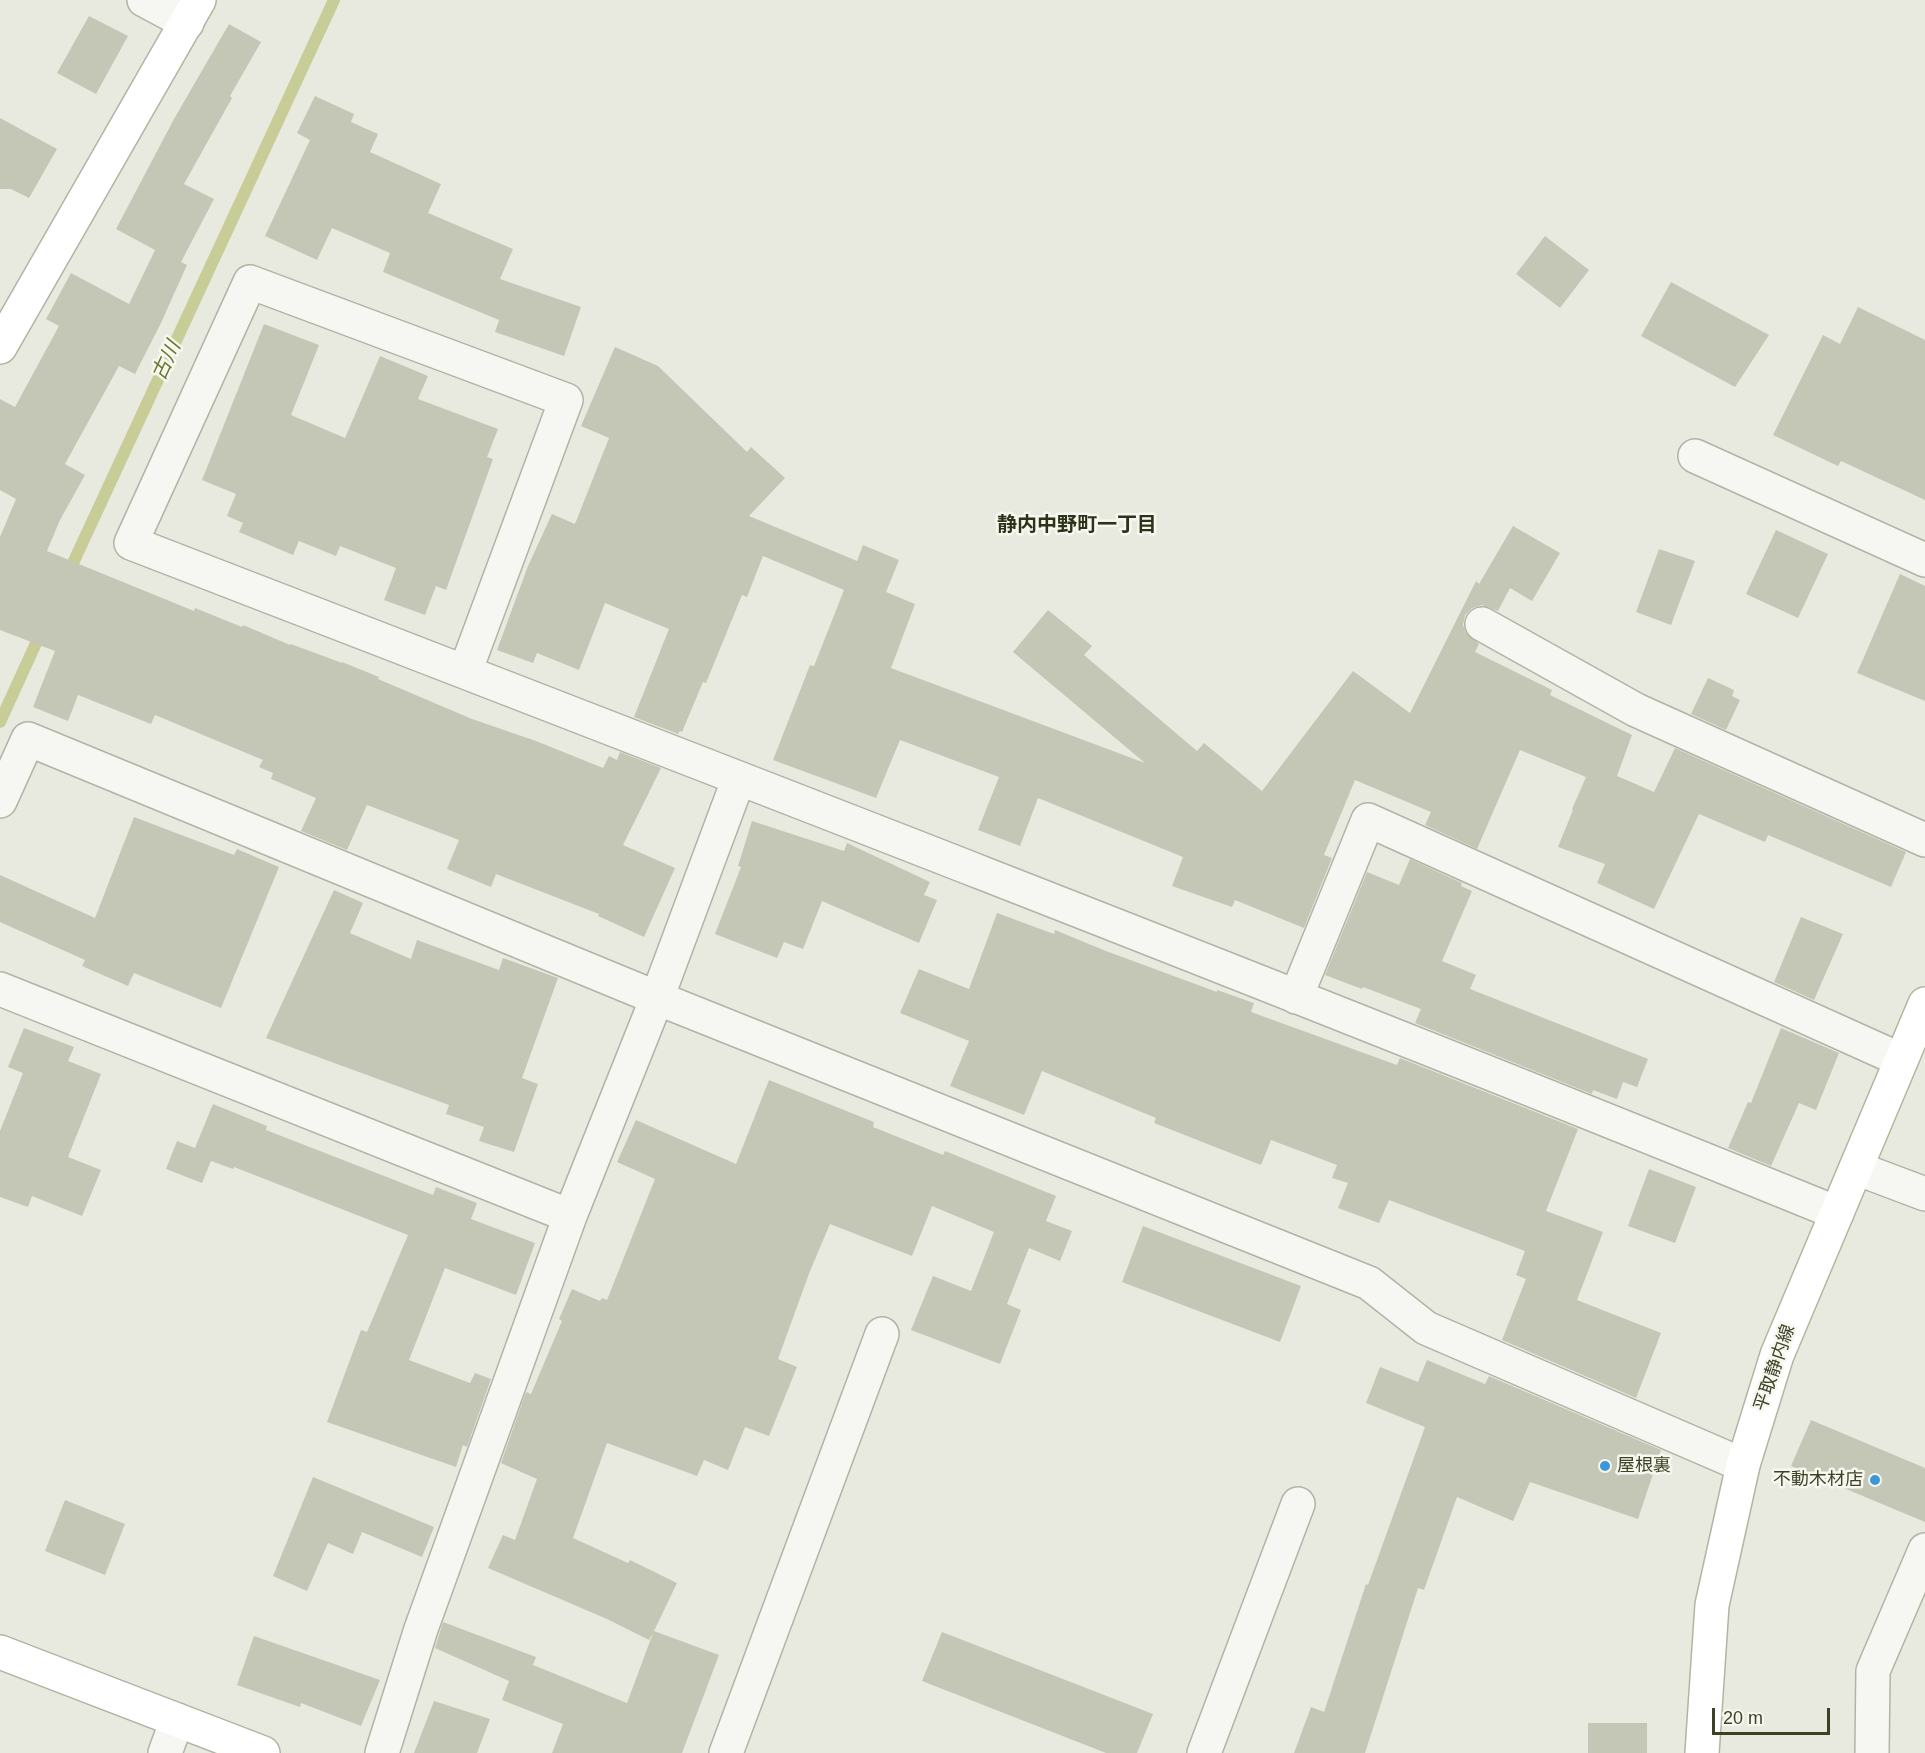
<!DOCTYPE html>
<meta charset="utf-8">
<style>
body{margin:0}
#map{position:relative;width:1925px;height:1753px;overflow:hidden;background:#e8eadf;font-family:Arial,sans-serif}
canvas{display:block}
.scale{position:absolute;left:1712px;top:1708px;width:118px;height:27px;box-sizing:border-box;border:3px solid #3d4227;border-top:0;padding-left:8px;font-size:18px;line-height:21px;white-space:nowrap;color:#3d4227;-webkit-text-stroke:4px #f6f7ef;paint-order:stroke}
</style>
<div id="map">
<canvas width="1925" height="1753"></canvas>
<div class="scale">20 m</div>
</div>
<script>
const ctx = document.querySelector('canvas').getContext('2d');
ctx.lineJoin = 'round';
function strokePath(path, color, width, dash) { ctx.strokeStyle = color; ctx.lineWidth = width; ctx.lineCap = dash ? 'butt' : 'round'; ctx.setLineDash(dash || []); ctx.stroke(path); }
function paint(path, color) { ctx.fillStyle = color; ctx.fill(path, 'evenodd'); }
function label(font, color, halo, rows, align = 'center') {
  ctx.font = font + ' Arial,"Noto Sans JP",sans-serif'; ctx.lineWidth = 5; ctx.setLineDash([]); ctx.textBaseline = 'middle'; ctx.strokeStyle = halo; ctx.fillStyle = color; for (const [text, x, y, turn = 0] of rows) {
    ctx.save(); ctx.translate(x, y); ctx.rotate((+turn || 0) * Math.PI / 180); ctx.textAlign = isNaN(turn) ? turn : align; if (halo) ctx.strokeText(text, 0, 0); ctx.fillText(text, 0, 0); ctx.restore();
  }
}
strokePath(new Path2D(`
 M67,576l267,-576
 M0,722l42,-92`), '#c8cc97', 12);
paint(new Path2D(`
 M89,16l39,20 -32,58 -39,-21z
 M229,24l32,18 -31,54 2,2 -48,86 30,15 -33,63 6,3 -26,58 -26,51 -16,-8 -54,98 20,11 -25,45 -13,31 147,60 1,-3 47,19 1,-2 47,20 1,-1 51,19v-1l37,15 -1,2 94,40 64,22 67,27 6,-12 8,4 3,-8 41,16 -38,77 52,23 -31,69 -46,-21 1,-2 -103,-40 -5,13 -44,-18 12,-29 -92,-35 -20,45 -46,-19 15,-33 -45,-19 2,-6 -14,-6 4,-7 -108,-45 -4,9 -73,-29 -10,26 -35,-14 22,-56 -55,-21v-93l16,-38 -16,-9v-91l15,8 44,-81 -13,-7 25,-46 58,31 26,-54 -39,-21 58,-110z
 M315,96l39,18 -3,8 27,12 -8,18 71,32 -13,29 85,36 -13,30 81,28 -17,49 -69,-24 4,-12 -116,-48 7,-19 -58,-25 -15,32 -52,-24 45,-96 -13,-7z
 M0,118l57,31 -28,49 -18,-9h-11z
 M1545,236l44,34 -29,38 -44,-34z
 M1671,282l98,53 -34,52 -94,-51z
 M1858,307l67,33v160l-84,-39 -3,5 -65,-31 50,-100 17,9z
 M264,324l55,21 -28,70 54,23 35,-82 48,20 -10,23 80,30 -11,28 6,2 -47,131 -10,-4 -11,29 -41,-15 12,-32 -56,-22 -4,10 -37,-15 -6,14 -54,-23 4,-9 -16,-7 9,-22 -34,-14z
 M615,347l43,19 89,86 4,-5 34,31 -36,38 108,45 6,-16 36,15 -13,32 29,12 -24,64 254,95 -132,-111 35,-42 44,36 -8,9 113,96 7,-8 58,48 91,-120 57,42 66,-132 3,3 34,-58 47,27 -28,48 -22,-13 -12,23 -16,-6 -10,3 -7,7 -2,10 3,8 13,11 -4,8 77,38 -2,5 82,40 -15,41 37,16 21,-44 231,104 -15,35 -123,-52 -3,7 -66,-28 -45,95 -57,-26 8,-19 -47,-17 15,-37 -1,-1 14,-32 -66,-27 -43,99 -52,-24 6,-13 -76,-32 -31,75 8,3 -28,70 -69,-28 -3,7 -60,-21 11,-29 -145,-59 -18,48 -42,-16 21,-53 -99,-37 -24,58 -103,-38 37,-95 4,1 30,-76 -81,-34 -16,41 -5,-2 -36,88 -3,-1 -21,50 -2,-1 -2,3 -44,-17 35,-88 -64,-26 -26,67 -42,-17 -4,10 -36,-13 31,-84 24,-52 23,10 34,-86 -28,-12z
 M1776,530l52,24 -30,64 -52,-24z
 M1659,549l36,12 -24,64 -35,-13z
 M1900,574l25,12v115l-68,-28z
 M1708,678l26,12 -2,6 8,4 -14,30 -35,-16z
 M134,817l100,38 3,-6 42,18 -58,141 -87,-35 -6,13 -46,-20 3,-6 -85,-38v-47l95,43z
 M752,821l92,30 3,-8 83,39 -6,13 13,5 -18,43 -97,-42 -19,48 -19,-7 -7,16 -62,-24 26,-67 -3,-1z
 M1410,859l52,24 -1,3 11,5 -30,70 34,14 -6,14 178,70 -11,28 -14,-5 -6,17 -24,-9 -1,4 -177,-71 6,-14 -58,-22 -1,2 -37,-14 42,-103 32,13z
 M334,890l29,13 -13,30 61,26 6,-19 82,30 4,-12 55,20 -36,100 16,6 -24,68 -35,-11 5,-14 -38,-13 3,-9 -183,-67z
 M997,913l57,21 1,-4 51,21 111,41v-2l37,13 -3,9 146,53 3,-7 178,71 -32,82 57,21 -26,68 84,33 -25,65 -134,-58 24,-61 -10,-4 9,-24 -136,-51 -10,23 -41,-15 10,-25 -16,-5 5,-13 -66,-25 -10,25 -107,-42 2,-5 -114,-47 -18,44 -74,-29 19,-45 -69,-28 19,-44 50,20z
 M1801,917l42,17 -29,66 -40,-18z
 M24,1028l50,19 -6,14 33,13 -33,83 33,13 -19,46 -50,-20 -4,11 -28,-10v-66l23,-58 -15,-6z
 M1781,1028l58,25 -23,57 -17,-7 -28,63 -43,-18 20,-46 3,1z
 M769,1080l105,42 -1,5 70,28 2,-4 111,45 -10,25 26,10 -12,30 -31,-13 -22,56 14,6 -21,54 -89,-34 22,-54 38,15 23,-59 -62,-26 -20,50 -82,-32 -20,47 -32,88 19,8 -28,69 -24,-9 -17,43 -24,-10 -7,16 -90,-33 -34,95 55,25 2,-3 47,23 -23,48 65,24 -37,98h-130l11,-29 -61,-24 7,-19 -74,-33 8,-26 93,35 -3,8 94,38 26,-70 -4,7 -42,-21 -119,-51 15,-33 12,5 22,-61 -36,-16 25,-71 5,2 31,-73 -3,-2 13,-30 28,12 2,-3 5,2 48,-121 -38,-17 19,-42 100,44z
 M213,1104l54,22 -1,4 167,65 3,-8 41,16 -6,16 64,24 -19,52 -71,-27 -36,92 61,23 5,-10 16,6 -24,68 -4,-2 -7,22 -129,-45 34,-92 6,2 41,-97 -174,-68 -1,2 -22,-8 -9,22 -36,-14 11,-28 18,7z
 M1649,1169l47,18 -21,56 -47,-17z
 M1143,1226l158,60 -21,56 -158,-60z
 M1427,1360l58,24 4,-8 172,74 -23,69 -108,-37 -17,39 -56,-24 -33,93 -6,-2 -53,165h-71l17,-46 13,5 42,-128 2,1 57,-158 -59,-24 14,-36 38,15z
 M1811,1420l114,48v54l-134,-56z
 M313,1477l121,50 -12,30 -60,-25 -9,22 -25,-11 -21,48 -34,-15z
 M65,1500l60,24 -20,51 -60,-24z
 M942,1632l211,82 -16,39h-31l-184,-72z
 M254,1636l126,44 -19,46 -60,-23 -1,4 -63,-22z
 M434,1701l56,18 -13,34h-63z
 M1588,1723h59v30h-59z`), '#c4c7b6');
const street = new Path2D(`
 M144,0l43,23
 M1695,456l230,104
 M1482,624l154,86 289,130
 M465,672l101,-272 -316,-118 -119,261c570,220 1140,440 1706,670
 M0,801l28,-62 629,259 712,285 57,45 317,137
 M0,989l570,227
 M1296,997l72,-177 533,240
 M1856,1168l69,26
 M165,1753l12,-33
 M382,1753l39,-124 149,-413 87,-218 82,-220
 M726,1753l156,-419
 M1204,1753l94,-249
 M1872,1753l1,-82 52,-121`);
const secondary = new Path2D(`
 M0,347l199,-347
 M0,1652l263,101`);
const primary = new Path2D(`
 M1702,1753l10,-148 31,-140 34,-110 148,-351`);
strokePath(street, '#b1b4a4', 36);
strokePath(secondary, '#b1b4a4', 36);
strokePath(primary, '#b2b69e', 36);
strokePath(street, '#f6f7f2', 33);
strokePath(secondary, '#fff', 33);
strokePath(primary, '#fff', 33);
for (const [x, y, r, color] of [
 [1605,1466,6,"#3b97d8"],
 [1875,1480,6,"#3b97d8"]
]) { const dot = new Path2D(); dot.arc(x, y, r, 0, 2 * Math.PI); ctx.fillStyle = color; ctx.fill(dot); strokePath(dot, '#f6f7ef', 2); }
label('18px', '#3d4227', '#f6f7ef', [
 ["平取静内線",1775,1368,-71]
]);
label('18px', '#3d4227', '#f6f7ef', [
 ["屋根裏",1617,1466],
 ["不動木材店",1863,1480,"right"]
], 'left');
label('italic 20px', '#6b742d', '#f6f7ef', [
 ["古川",167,361,-65]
]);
label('bold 20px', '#2d3319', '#f6f7ef', [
 ["静内中野町一丁目",1077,525]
]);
</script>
